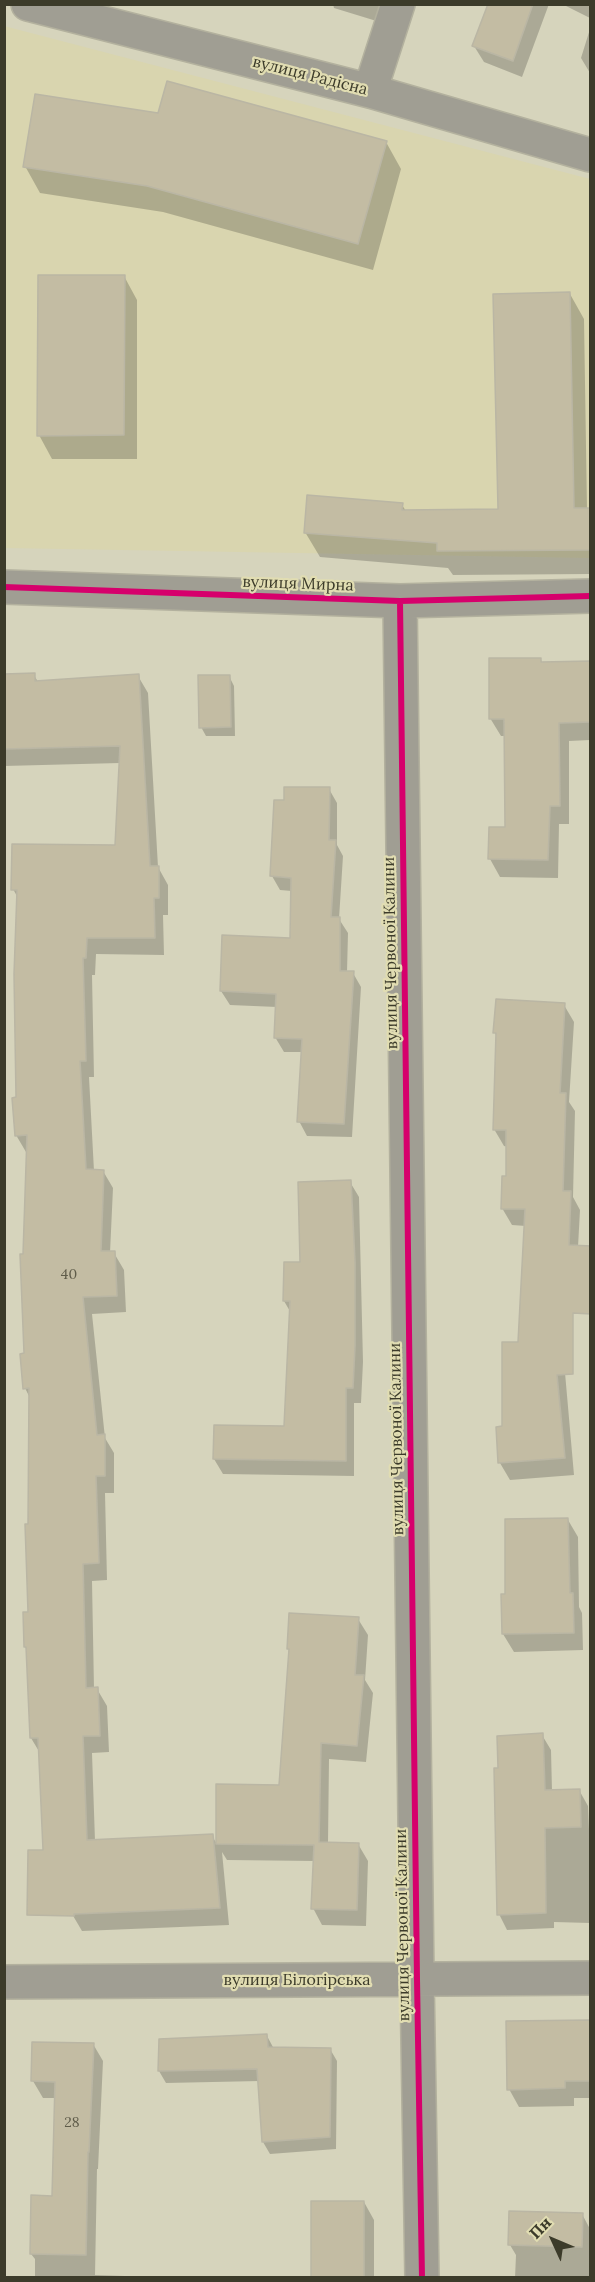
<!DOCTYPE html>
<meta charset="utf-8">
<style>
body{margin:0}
#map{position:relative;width:595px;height:2282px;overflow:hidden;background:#d6d4bc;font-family:Lora,serif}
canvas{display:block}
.frame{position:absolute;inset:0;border:6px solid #3c3b2a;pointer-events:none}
.north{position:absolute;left:523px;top:2210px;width:60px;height:60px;-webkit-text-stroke:4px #e1ddb2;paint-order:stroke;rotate:314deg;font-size:16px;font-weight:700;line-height:24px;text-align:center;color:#3c3b2a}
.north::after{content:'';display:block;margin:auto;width:21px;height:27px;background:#3c3b2a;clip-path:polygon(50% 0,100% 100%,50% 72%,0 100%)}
</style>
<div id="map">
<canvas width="595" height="2282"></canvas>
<div class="frame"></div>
<div class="north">Пн</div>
</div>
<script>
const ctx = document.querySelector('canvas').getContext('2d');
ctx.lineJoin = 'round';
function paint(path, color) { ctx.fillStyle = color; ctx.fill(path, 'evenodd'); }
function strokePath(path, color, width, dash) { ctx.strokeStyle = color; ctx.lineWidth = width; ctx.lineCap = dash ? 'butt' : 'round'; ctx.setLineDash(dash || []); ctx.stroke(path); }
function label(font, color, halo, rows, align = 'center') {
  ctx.font = font + ' Lora,serif'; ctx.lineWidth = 4.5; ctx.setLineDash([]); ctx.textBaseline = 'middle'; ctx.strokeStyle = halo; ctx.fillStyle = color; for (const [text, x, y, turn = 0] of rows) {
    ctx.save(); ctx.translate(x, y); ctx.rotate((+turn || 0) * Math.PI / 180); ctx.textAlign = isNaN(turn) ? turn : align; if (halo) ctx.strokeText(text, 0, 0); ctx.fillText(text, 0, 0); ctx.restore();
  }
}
paint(new Path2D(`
 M4,26l586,153v379l-585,-10z`), '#d9d5af');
paint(new Path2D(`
 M333,4h56l-6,19 -49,-15z
 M489,4h60l-27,73 -38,-15 -10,-16z
 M562,4h28v14z
 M590,29v44l-9,-15z
 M159,115l227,27 15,27 -28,101 -210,-58 -123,-19 -15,-27z
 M124,276l13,24v159h-85l-13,-24z
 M570,294l14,25 3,191h3v64l-137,1 -5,-7 -128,-11 -15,-25 97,-27 4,6h93z
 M540,659l3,4 47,-1v78l-21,1v83h-10l-1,54 -58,-1 -10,-18 17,-31 -2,-92h-4l-11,-18z
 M34,675l4,7 100,-6 10,17 10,174 10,18v30h-5l1,40 -68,-1 -1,21h-3l2,102h-5l5,94h9l10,17 -3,65h4l10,17 2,42 -34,2 13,124 9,15v40h-9l2,87 -15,1 2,108h3l10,17 2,46 -17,1 3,88 117,-5 5,8 1,-58 62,1 11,-134 -3,-4 70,-30 10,16 -3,45 8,13 -7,69 -37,-3 -1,84 30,1 10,17 -2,65 -44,-1 -9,-17 2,-47 -88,-1 -5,-8 7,73 -147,6 -10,-17 -32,-161 -9,-15 -3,-86 -3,-5 4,-34 1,-215 -5,-10 -1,-132 4,-104h-2l-10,-17 2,-36v-201l-5,-9 103,-42 4,-84 -116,3v-90z
 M229,676l5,10 1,50h-29l-5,-9z
 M329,789l8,14v42l6,11 -4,63 9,14 -1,39 6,1 8,14 -9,150 -45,-1 -8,-15 3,-69h-18l-9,-15 2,-30 -47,-2 -9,-14 71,-52v-48l-12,-1 -8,-14 14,-75z
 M564,1005l10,17 -5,80 6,9 -2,86 7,13 -2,37 -20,46 16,182 -64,5 -10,-17 -3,-35h6l16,-84 7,-118 -14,-1 -10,-17 5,-31 1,-30 -4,-1 -10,-17 3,-92 -2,-4z
 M350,1182l9,15 4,165 -2,41h-7v73l-131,-2 -9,-15 72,-31 5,-115 -7,-12 18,-38z
 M568,1520l10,17 1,70 3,6 1,37 -69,2 -11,-18 4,-38z
 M542,1735l9,15 1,41 27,-1 9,16 1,23h1v94l-36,-1v6l-47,2 -8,-16v-144z
 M590,2021v77h-16v8l-55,1 -10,-18z
 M267,2036l7,13h56l7,12 -1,88 -66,5 -7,-12 -3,-61 -94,2 -7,-12 1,-30z
 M93,2044l10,17 -5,108h-1l-2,106 89,3h-149v-19l-4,-5 22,-57 3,-99h-13l-10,-17z
 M364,2202l10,18v58h-62l1,-75z
 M582,2214l8,15v49h-75l1,-23 -6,-10z`), '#0003');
const building = new Path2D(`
 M488,4h45l-20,57 -41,-15z
 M167,81l220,60 -29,103 -211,-58 -124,-19 12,-73 123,19z
 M38,275h87l-1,160 -87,1z
 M570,292l4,216h17v42l-154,1v-8l-133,-10 3,-38 96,8 -1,7 96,-1 -5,-215z
 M489,658h52v4l50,-1v61l-32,1 1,83h-10l-2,54 -60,-1 1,-32h16l-1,-108h-15z
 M35,673v8l104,-7 11,192h9v32h-5l1,40h-68l-1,20h-3l3,103h-6l6,108 18,1 -3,81h14l2,45 -34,1 14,138 8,-1v42h-9l3,87 -16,1 3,124 12,-1 2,49h-17l4,104 126,-6 7,74 -146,6v2l-47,-1 1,-65h15l-5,-112h-8l-4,-91h-2l-1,-35h5l-3,-88h3l1,-136 -6,1 -3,-35 4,-1 -4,-99h3l4,-119 -12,1 -3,-38 4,-1 -2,-123 3,-84h-6l1,-46 103,1 5,-99 -116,3v-75z
 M198,675h32l1,52 -32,1z
 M284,787h46l-1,53h7l-5,77h9v54h14l-10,153 -47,-2 5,-83 -28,-1 2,-44 -56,-3 2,-56 68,3 1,-60 -21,-2 4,-76h10z
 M496,999l69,4 -5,90h6l-3,98h8l-2,54 22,1v68l-18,-1v61l-16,1 8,83 -67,5 -2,-36 6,-1v-84h16l7,-133h-24l1,-33h4v-46h-13l3,-97h-3z
 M351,1180l4,82v84l-2,42h-7v73l-133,-2 1,-34 70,1 6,-125h-7l1,-39h16l-2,-80z
 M568,1518l2,75h3l1,40 -72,1 -1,-40h4v-75z
 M289,1613l70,4 -4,58h9l-7,71 -36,-3 -2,99 40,1 -2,67 -46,-1 3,-64 -98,-1v-60l63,1 10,-136h-2z
 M543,1733l2,57 35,-1 1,38 -36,1 1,85 -49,2 -3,-147h4l-1,-32z
 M591,2020v61h-26v7l-58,2 -1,-69z
 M267,2034l1,13 63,1 -1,89 -68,5 -5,-73 -99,2 1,-32z
 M32,2042l62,1 -5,109h-1l-2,103 -56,-1 1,-59 21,1 3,-114 -24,-1z
 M311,2201h53v76h-53z
 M509,2211l74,2 -1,34 -74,-2z`);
paint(building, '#c3bca3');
strokePath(building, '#bab6a4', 1.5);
const minor = new Path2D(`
 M28,4l342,87 220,64
 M370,91l28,-87
 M4,587l396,14 190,-5
 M400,601l17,1378 5,299
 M4,1982l586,-4`);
strokePath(minor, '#b3b19e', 36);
strokePath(minor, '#a09e93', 33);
strokePath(new Path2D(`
 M4,587l396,14 190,-5
 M400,601l17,1378 5,299`), '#d6006c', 6);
label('14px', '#5f5c4a', null, [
 ["40",69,1275],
 ["28",72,2123]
]);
label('16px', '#3c3b2a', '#e1ddb2', [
 ["вулиця Радісна",310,76,14],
 ["вулиця Мирна",298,584,2],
 ["вулиця Червоної Калини",391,953,-91],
 ["вулиця Червоної Калини",397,1439,-91],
 ["вулиця Червоної Калини",403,1925,-91],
 ["вулиця Білогірська",297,1980]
]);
</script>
